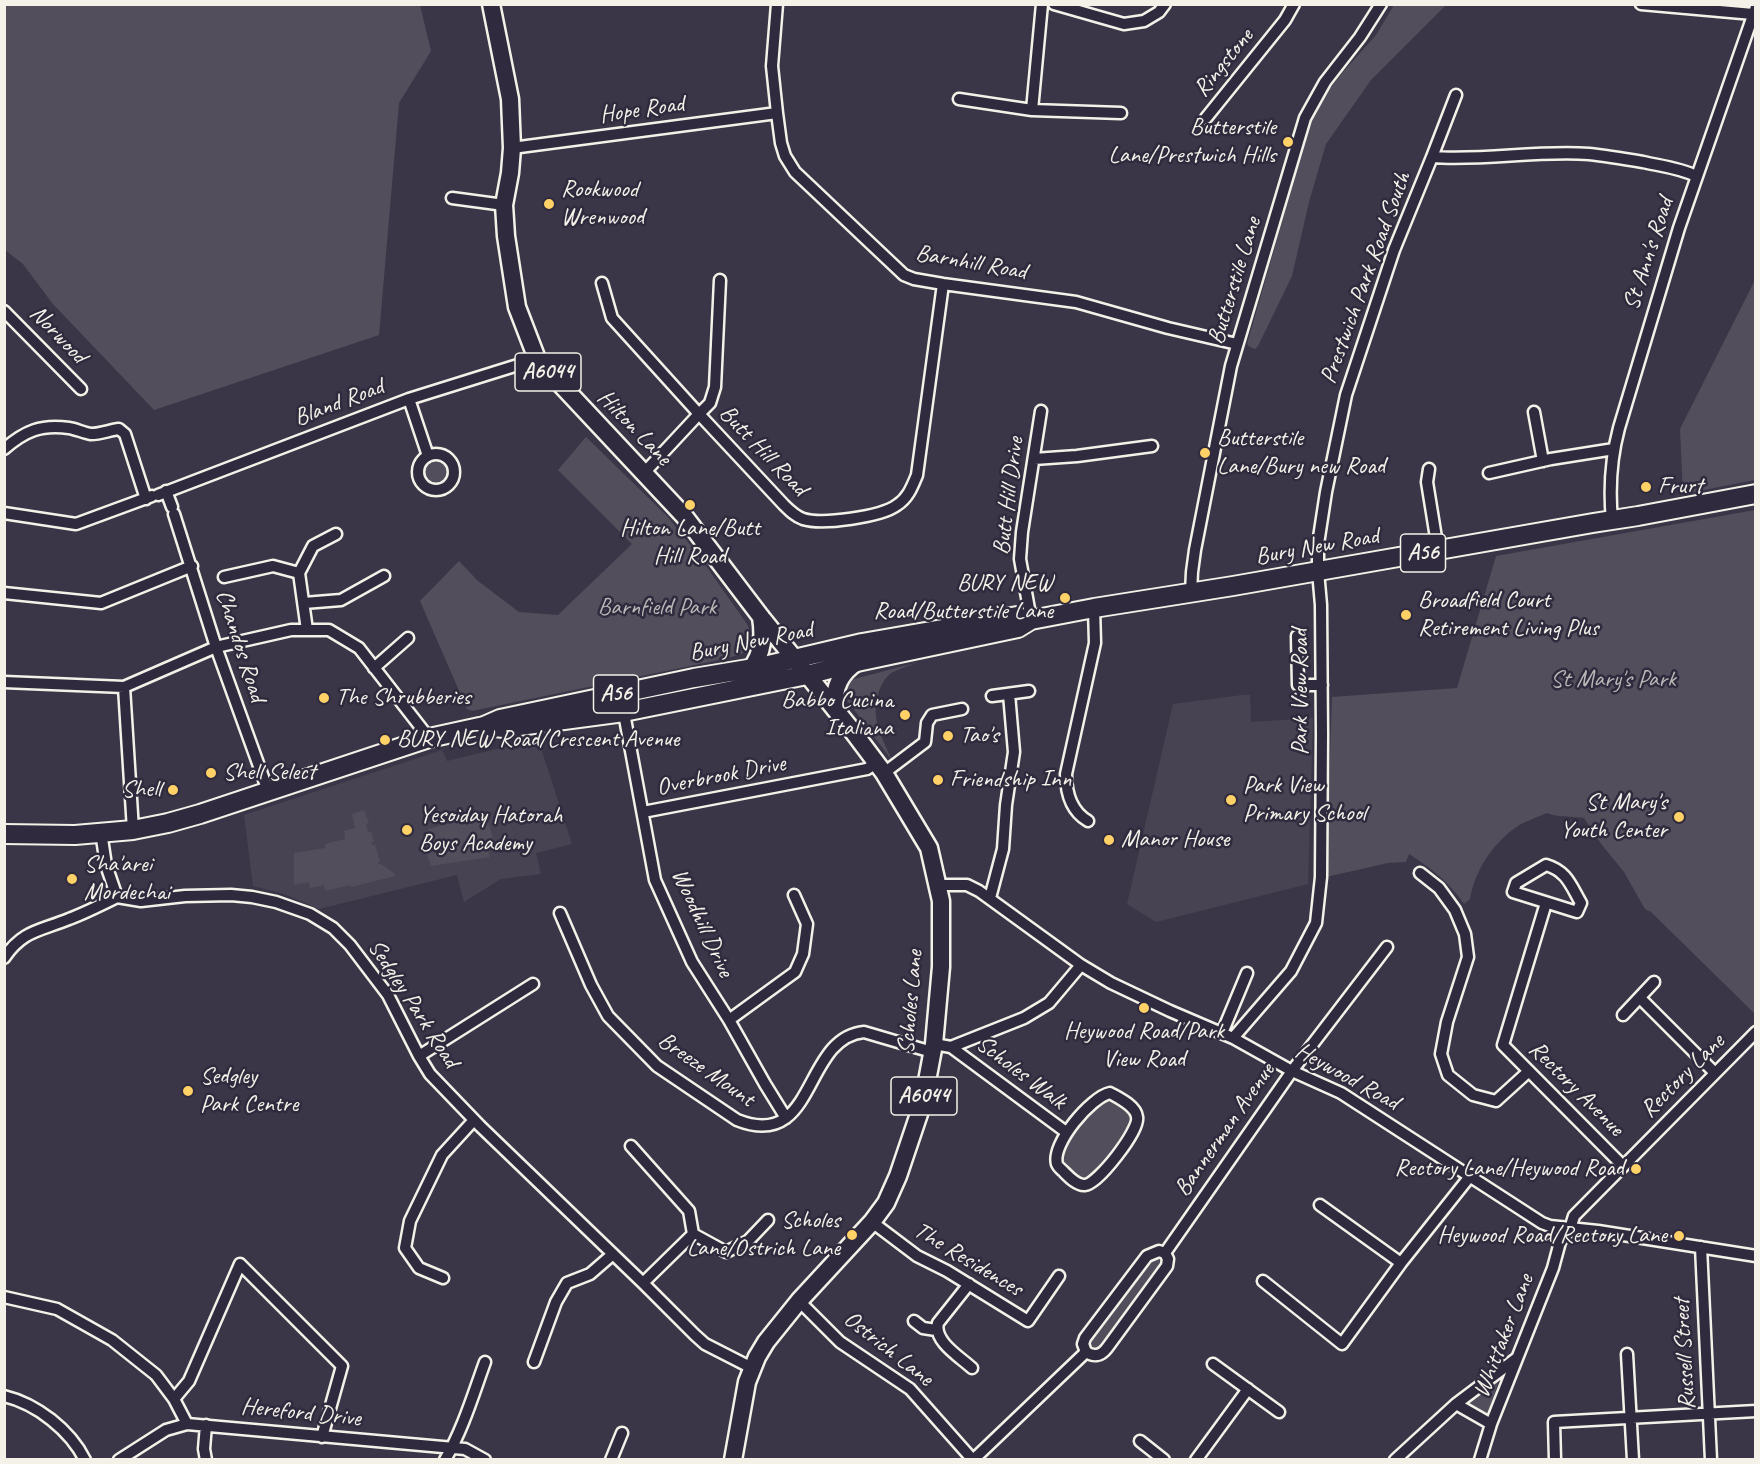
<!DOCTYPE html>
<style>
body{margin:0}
#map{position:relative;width:1760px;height:1464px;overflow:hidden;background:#3b3647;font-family:Caveat,sans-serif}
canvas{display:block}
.frame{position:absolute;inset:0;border:6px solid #f4f1e8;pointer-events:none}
</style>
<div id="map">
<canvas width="1760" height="1464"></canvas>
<div class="frame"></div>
</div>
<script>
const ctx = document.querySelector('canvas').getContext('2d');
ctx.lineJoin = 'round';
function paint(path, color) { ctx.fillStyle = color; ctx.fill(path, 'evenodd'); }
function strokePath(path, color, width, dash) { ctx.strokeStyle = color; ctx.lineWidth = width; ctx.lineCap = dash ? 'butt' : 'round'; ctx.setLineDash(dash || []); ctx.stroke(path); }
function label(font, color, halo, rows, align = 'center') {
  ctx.font = font + ' Caveat,sans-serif'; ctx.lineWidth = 5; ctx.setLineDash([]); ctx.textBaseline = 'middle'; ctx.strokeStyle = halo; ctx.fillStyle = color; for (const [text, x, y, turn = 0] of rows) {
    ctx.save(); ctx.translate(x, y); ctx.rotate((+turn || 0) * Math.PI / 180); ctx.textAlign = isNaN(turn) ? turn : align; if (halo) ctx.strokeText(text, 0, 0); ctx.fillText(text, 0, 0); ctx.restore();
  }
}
paint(new Path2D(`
 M1242,695h8l1,27 62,-4 -5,166 -152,38 -29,-18 46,-200z
 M538,739l34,105 -36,9 5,21 -40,5 -37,23 -7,-27 -138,34 -35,-15 -31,-8 -9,-71 198,-65 5,11z`), '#484352');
paint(new Path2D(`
 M5,4l415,1 11,46 -32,52 -20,232 -225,75 -102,-107 -29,-39 -18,-14z
 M1394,5h52l-75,75 -45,64 -17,58 -17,74 -34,70 -3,3 -5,-2 -3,-3 65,-226 11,-21 20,-25 33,-37z
 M1755,280v200l-72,14 -3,-65z
 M586,437l81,79 32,40 48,68 6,15 -3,9 -9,6 -17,5 -252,52 -5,-2 -47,-108 39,-40 19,20 41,31 39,3 74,-71 -74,-74z
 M423 472a13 13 0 1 1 26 0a13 13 0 1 1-26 0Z
 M1755,510v504l-104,-102 -6,-3 -21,-37 -22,-27 -18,-27c-13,-2 -26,0 -37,-5 -9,4 -18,7 -26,11 -26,16 -46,45 -51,75l-6,5c-16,-23 -32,-35 -55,-50l-3,8 -18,1 -62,14 6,-180 125,-9 39,-132z
 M919,662c-9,3 -18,6 -26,10 -6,3 -9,9 -12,14 -13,28 0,50 12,76l-49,-66c0,-9 4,-13 10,-17z
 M364,810l5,13 -3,1 2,8 3,-1 3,10 -2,1v3h3l5,16 -2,1v2h3l14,10v2l-44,11 -1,-2 -25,6 -1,-6 -14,3 -1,-6 -15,3v-32l31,-5v-4l20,-5 -1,-8 11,-3 -3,-14z
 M478,815l8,1 8,25 -8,2 4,14 -59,9 -10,-28 8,-9z
 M1109,1097c7,5 24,14 23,24 -1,14 -34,47 -43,59h-9l-20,-16 2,-17 28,-36z
 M1158,1256l4,1 3,3 -64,89 -7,2 -4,-1 -2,-3 1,-5 61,-82z
 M1498,1376l1,3 -11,38 -23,-17z`), '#534e5c');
const street = new Path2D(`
 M777,4l-5,62 5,47 4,30 4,13 10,16 109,103 10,4 29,5 133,18 92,26 69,16
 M1042,4l-10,106 89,3
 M1054,4l70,20 20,-3 15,-9 6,-8
 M1641,4l112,10
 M959,99l73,11
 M1206,118l79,-98 9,-16
 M512,148l265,-35
 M1432,157l24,-62
 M452,198l52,7
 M602,283l10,35 87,96 11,-11 5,-16 5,-107
 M4,311l77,78
 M409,399l19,57
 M1534,412l9,49
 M4,449c21,-18 37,-25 65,-21 7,1 15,5 22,6 10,0 19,-4 28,-5l6,5 21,65
 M418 472a18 18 0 1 1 36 0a18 18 0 1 1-36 0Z
 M1034,459l43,-3 75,-10
 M1429,469l-2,13 11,68
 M644,473l55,-59 85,91c6,6 11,11 19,14 19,6 78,-2 94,-14 11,-7 15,-18 20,-30l26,-191
 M1489,473l62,-14 63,-10
 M166,491l6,16
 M158,495l251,-96 128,-40
 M4,513l72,11 76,-28
 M174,514l42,133 52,144
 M1612,520c-3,-31 -1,-62 7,-92l60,-200 77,-221
 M299,573l14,-27 23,-12
 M224,577l49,-11 26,7 8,57
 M4,593l97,10 91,-37
 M1191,593l1,-21 3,-22 36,-184 74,-248 20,-36 35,-45 21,-33
 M304,603l37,-3 43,-24
 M1031,620l-11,-61 2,-27 19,-121
 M1297,636l1,49h24
 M374,668l34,-30
 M4,682l120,5 92,-40 75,-17h38l30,18 70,90
 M124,687l9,143
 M992,696l37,-5
 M623,708l32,172 37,82 37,58 36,64 21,34
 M884,773l41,-31 2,-19 5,-8 30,-6
 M643,812l224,-43 9,-6
 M1088,821c-17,-10 -22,-28 -22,-47l29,-131 -1,-35
 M101,832l5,33 11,32
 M1546,865c21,6 25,21 35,38l-4,9 -64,-20 3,-9z
 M1420,873l19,15 16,22 10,24 3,23 -21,65 -6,32 7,21 25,20 23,6 33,-30
 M937,885h30l12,6 102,74 30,18 59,28 63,27 59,33 49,22 201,130 8,3 48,5 158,25
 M117,897l24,4 44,-5 46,-1 21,2 24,5 34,12 23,14 17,17 38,50 31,61 11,18 50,52 163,157 52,52 10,9 47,24
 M990,898l13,-49 3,-44 8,-53 -5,-58
 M1546,903l-43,142 120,121
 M560,913l31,72 17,31 49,50 80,54c80,32 65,-82 127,-88l68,20
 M4,958c19,-28 36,-27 65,-39 16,-6 32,-14 48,-22
 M1640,998l75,75
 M1623,1015l31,-33
 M729,1020l66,-48 8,-18 4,-30 -13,-29
 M1222,1033l25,-60
 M1233,1038l58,-67 25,-48 5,-46 1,-142 -1,-130 -3,-34v-27l8,-52 20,-97 48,-145 38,-93c52,4 105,-7 157,-3 18,2 36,5 54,8 18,4 37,6 53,14
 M934,1044l17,3 73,-29 25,-15 32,-38
 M951,1047l115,85
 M419,1056l114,-72
 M1110,1093c9,5 26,13 27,24 3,13 -39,67 -52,68 -8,1 -17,-9 -22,-14 -2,-2 -5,-4 -6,-7 -6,-20 34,-67 53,-71z
 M631,1146l58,65 4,23 33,18 22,-11 20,-21
 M1320,1205l81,58
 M872,1222l45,34 30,15 81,50 31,-45
 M1701,1247l10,213
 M1165,1253l127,-182 95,-124
 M443,1278l-24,-10 -14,-20 5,-27 32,-66 32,-35
 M1263,1281l79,63 59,-81 70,-88
 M643,1283l50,-49
 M969,1284l-31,39c-5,18 22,34 34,45
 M4,1297l53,12 55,31 44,35 18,24 13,25
 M799,1301l41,41 70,47 63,71
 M914,1321l9,7 13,2
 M1086,1352c8,5 15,4 21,-4l60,-82 1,-7 -3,-6
 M1086,1352l-3,-8 2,-6 62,-82 12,-5 6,2
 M1627,1354l6,106
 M534,1362l22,-60 11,-19 23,-9 23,-20
 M1213,1364l66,48
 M4,1396c33,8 66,34 81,64
 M174,1399l15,-18 51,-117 102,102 -20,71
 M1456,1404l35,20
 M1140,1441l24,19
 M119,1460l47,-30 21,-6 278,25 20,11
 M206,1460l-2,-11 2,-24
 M445,1460c18,-31 28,-65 40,-98
 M611,1460l11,-27
 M973,1460l113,-108
 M1196,1460l52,-71
 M1395,1460l61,-56 61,-46
 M1480,1460l11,-36 62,-156 7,-26 10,-13 4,-13 182,-184
 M1555,1460l-1,-38 202,-11`);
const primary = new Path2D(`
 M491,4l19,95 2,49 -2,25 -6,32 2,31 11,71 20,52 148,158 76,100 90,112 33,44 45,75 12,53v66l-7,77 -11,58 -25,74 -12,27 -14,19 -73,79 -33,41 -9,15 -10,25 -14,78
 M751,669c12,-16 13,-33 10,-52
 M834,708c0,-21 6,-35 23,-46`);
const highway = new Path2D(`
 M484,726l20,2 120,-16 183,-37 50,-13 161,-34 13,-8 63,-12 139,-22 360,-63 45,-7 118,-22
 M4,834l71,1 58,-5 35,-7 32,-9 229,-76 55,-12 16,-7 194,-41 66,-11 102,-24 155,-27 7,4`);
strokePath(street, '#f4f1e8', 15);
strokePath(primary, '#f4f1e8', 21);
strokePath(highway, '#f4f1e8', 22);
strokePath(street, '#2f2a3d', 10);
strokePath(primary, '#2f2a3d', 16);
strokePath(highway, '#2f2a3d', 18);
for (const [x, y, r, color] of [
 [1288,142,6,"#ffd166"],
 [549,204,6,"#ffd166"],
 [1205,453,6,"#ffd166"],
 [1646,487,6,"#ffd166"],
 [690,505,6,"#ffd166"],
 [1065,598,6,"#ffd166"],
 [1406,615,6,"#ffd166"],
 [324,698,6,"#ffd166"],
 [905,715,6,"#ffd166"],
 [948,736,6,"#ffd166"],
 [385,740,6,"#ffd166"],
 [211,773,6,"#ffd166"],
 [938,780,6,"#ffd166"],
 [173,790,6,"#ffd166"],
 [1231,800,6,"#ffd166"],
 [1679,817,6,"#ffd166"],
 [407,830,6,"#ffd166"],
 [1109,840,6,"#ffd166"],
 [72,879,6,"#ffd166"],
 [1144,1008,6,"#ffd166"],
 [188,1091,6,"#ffd166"],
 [1636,1169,6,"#ffd166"],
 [852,1235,6,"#ffd166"],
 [1679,1236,6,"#ffd166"]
]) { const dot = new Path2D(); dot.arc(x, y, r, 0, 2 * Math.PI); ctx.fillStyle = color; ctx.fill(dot); strokePath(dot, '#2f2a3d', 2); }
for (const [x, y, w] of [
 [548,372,66],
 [1423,553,45],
 [616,694,45],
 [924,1096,66]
]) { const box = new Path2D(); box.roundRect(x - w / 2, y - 19, w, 38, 4.5); ctx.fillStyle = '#2f2a3d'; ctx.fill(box); strokePath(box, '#f4f1e8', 1.5); }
label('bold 22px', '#f4f1e8', null, [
 ["A6044",548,372],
 ["A56",1423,553],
 ["A56",616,694],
 ["A6044",924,1096]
]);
label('24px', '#f4f1e8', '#2f2a3d', [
 ["Ringstone",1224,63,-51],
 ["Hope Road",642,110,-8],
 ["St Ann's Road",1649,254,-72],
 ["Barnhill Road",971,263,10],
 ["Prestwich Park Road South",1366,278,-70],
 ["Butterstile Lane",1235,281,-73],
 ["Norwood",58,335,46],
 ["Bland Road",339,403,-21],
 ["Hilton Lane",634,428,46],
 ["Butt Hill Road",763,451,46],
 ["Butt Hill Drive",1009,496,-83],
 ["Bury New Road",1317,547,-10],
 ["Bury New Road",751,642,-11],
 ["Chandos Road",240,646,72],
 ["Park View Road",1301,692,-90],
 ["Overbrook Drive",721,776,-11],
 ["Woodhill Drive",702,923,65],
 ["Scholes Lane",911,1002,-85],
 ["Sedgley Park Road",413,1004,57],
 ["Breeze Mount",706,1070,35],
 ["Scholes Walk",1021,1073,37],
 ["Rectory Lane",1683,1076,-45],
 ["Heywood Road",1347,1077,29],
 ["Rectory Avenue",1576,1089,45],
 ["Bannerman Avenue",1225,1130,-55],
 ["The Residences",968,1260,31],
 ["Whittaker Lane",1504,1336,-69],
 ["Ostrich Lane",888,1349,38],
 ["Russell Street",1685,1354,-93],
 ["Hereford Drive",301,1413,6]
]);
label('24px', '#f4f1e8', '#2f2a3d', [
 ["Butterstile",1276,128,"right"],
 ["Lane/Prestwich Hills",1276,156,"right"],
 ["Rookwood",561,190],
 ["Wrenwood",561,218],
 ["Butterstile",1217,439],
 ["Lane/Bury new Road",1217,467],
 ["Frurt",1658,487],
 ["Hilton Lane/Butt",690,529,"center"],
 ["Hill Road",690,557,"center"],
 ["BURY NEW",1053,584,"right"],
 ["Road/Butterstile Lane",1053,612,"right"],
 ["Broadfield Court",1418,601],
 ["Retirement Living Plus",1418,629],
 ["The Shrubberies",336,698],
 ["Babbo Cucina",893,701,"right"],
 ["Italiana",893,729,"right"],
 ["Tao's",960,736],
 ["BURY NEW Road/Crescent Avenue",397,740],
 ["Shell Select",223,773],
 ["Friendship Inn",950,780],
 ["Park View",1243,786],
 ["Primary School",1243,814],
 ["Shell",161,790,"right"],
 ["St Mary's",1667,803,"right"],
 ["Youth Center",1667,831,"right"],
 ["Yesoiday Hatorah",419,816],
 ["Boys Academy",419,844],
 ["Manor House",1121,840],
 ["Sha'arei",84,865],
 ["Mordechai",84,893],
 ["Heywood Road/Park",1144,1032,"center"],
 ["View Road",1144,1060,"center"],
 ["Sedgley",200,1077],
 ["Park Centre",200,1105],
 ["Rectory Lane/Heywood Road",1624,1169,"right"],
 ["Scholes",840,1221,"right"],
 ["Lane/Ostrich Lane",840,1249,"right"],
 ["Heywood Road/Rectory Lane",1667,1236,"right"]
], 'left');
label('24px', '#bcb8b7', '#2f2a3d', [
 ["Barnfield Park",657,608],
 ["St Mary's Park",1613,680]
]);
</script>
